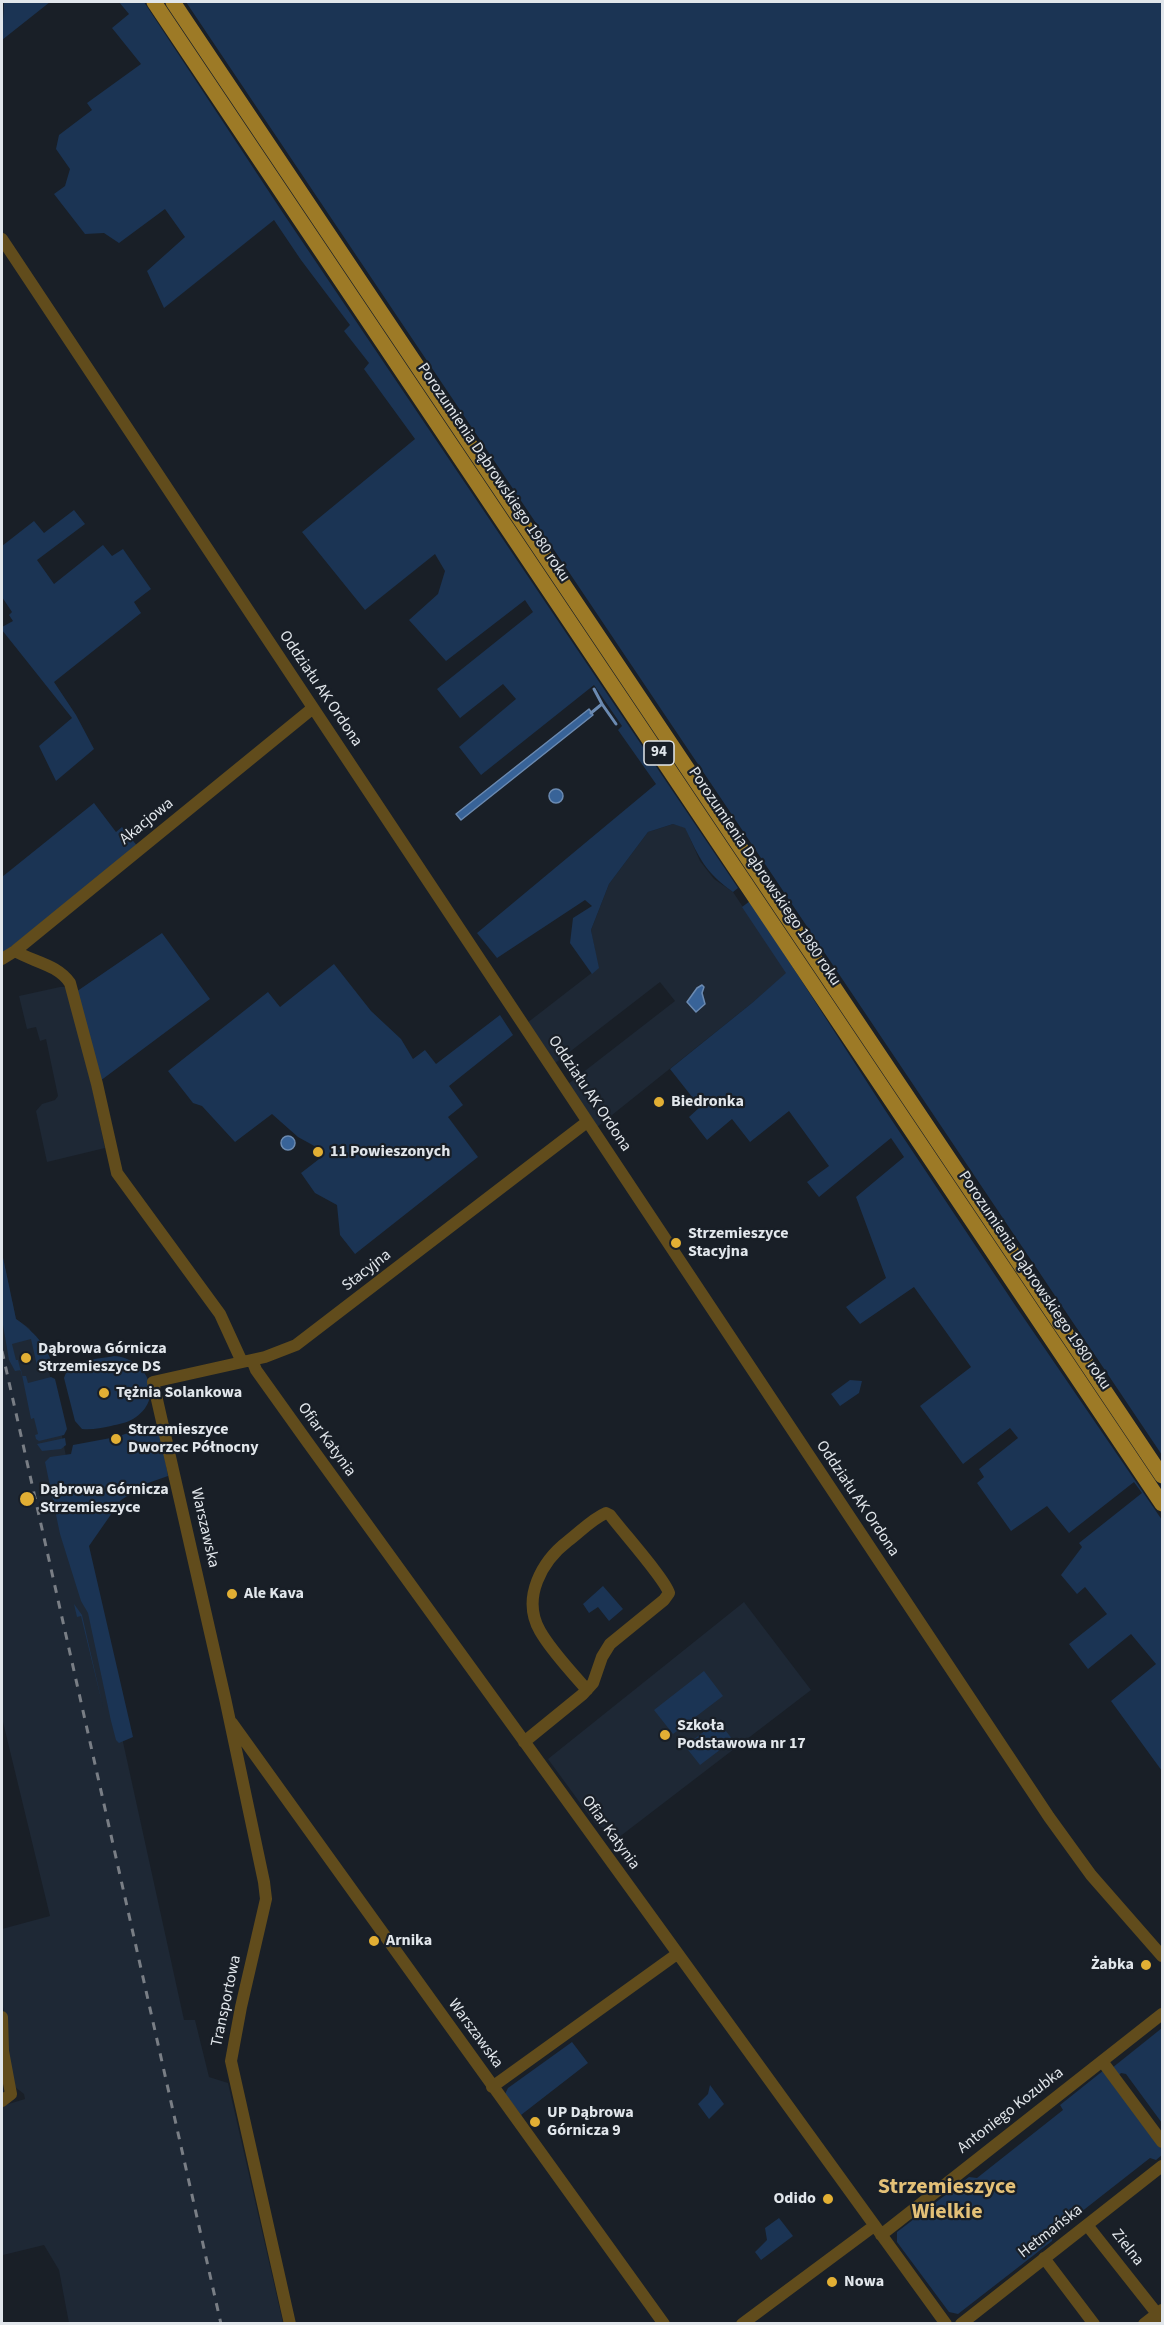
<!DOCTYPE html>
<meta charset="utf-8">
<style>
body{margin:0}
#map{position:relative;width:1164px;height:2325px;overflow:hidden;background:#191f27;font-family:"Source Sans 3",sans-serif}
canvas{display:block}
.frame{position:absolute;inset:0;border:3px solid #e1e6eb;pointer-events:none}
</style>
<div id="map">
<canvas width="1164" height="2325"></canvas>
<div class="frame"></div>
</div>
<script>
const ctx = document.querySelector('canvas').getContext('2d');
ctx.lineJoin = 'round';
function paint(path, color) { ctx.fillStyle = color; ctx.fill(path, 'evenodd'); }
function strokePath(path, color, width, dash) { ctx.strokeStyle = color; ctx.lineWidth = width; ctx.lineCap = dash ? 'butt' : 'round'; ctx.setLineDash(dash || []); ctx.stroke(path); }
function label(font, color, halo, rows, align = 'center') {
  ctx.font = font + ' "Source Sans 3",sans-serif'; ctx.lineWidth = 4.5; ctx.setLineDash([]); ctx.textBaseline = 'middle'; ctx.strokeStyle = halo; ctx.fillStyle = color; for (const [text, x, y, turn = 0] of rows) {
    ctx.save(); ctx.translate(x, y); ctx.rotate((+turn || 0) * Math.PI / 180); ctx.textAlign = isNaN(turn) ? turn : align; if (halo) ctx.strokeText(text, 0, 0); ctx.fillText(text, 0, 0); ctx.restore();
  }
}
paint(new Path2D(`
 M673,824l12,3 15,34 14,18 19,13 54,81 -35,30 -155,124 -29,-43 107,-83 -15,-19 -106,82 -27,-41 71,-55 -7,-38 18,-46 39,-52z
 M60,987h7l25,100 13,61 -58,14 -11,-51 6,-7 13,-4 3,-4 -12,-57 -6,2 -4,-14 -9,2 -8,-33z
 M2,1253l14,66 13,9 17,28 77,386 61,278h11l14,57 19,6 55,240h-214l-10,-53 -15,-25 -41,10 -1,-2v-147l23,-7 -1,-5 -9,-7 -9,-41v-22l-4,-23v-72l48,-13 -48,-198z
 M744,1602l67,88 -197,151 -12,-14 -5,-1 -49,-67z`), '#1e2835');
paint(new Path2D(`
 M4,2h46l-48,38z
 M119,2h25l139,211 455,675 -5,4c-29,-21 -33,-33 -48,-64l-12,-4 -25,8 -39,52 -18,46 8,38 -7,6 -22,-31 3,-25 19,-12 -7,-6 -88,58 -20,-25 179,-149 -38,-54 4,-4 -28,-41 -113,90 -22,-28 57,-48 -13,-15 -43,34 -23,-29 96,-77 -8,-12 -79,61 -37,-41 29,-26 7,-23 -10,-17 -70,56 -63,-78 113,-93 -51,-70 5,-6 -25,-32 6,-6 -49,-65 -27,-40 -110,88 -17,-37 38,-34 -20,-28 -46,34 -15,-10 -19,1 -31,-40 11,-8 5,-17 -14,-20 3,-14 33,-25 -5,-7 54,-39 -29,-36 17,-14z
 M186,2h976v1453z
 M74,510l11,14 -48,36 17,24 49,-39 9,11 11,-7 28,40 -17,13 7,11 -87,69 22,33 18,34 -38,32 -17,-35 33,-28 -70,-88v-3l11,-6 -4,-6 3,-3 -10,-15v-51l32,-25 10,12z
 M94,803l22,29 6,-5 16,20 -136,107v-77z
 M750,901l135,209 132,198 145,212v251l-51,-70 45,-37 -25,-30 -43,35 -19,-25 38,-30 -22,-27 -8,7 -16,-19 21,-28 -3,-4 63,-50 -8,-11 -65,51 -22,-27 -36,25 -34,-48 7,-6 -5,-8 39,-31 -8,-10 -47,36 -43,-58 51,-39 -57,-80 -54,37 -14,-17 40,-29 -30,-81 48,-40 -13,-19 -72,59 -12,-15 22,-16 -40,-55 -39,31 -18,-23 -25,21 -18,-23 11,-10 -30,-38 82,-66 34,-30 -44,-66z
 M162,933l48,66 -118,88 -22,-91z
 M334,964l37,47 30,28 12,20 12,-9 11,14 64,-49 13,20 -64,51 14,19 -15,12 30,40 -123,97 -15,-19 -3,-30 -22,-12 -14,-20 22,-17 -5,-8 -20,-11 -26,-23 -37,28 -33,-36 -9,-3 -25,-32 100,-79 12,15z
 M2,1253l14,66c15,10 35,30 36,48l-3,3 -2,-7 -10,3 -6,-27 -19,5 4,16h2l4,16h4l2,7 23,-6 4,2 12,50 -3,6 -25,6 -3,-2 -1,-4 3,-1 -4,-16 -3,1 -10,-49 -6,1 -6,-11 -7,-41z
 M114,1356c34,2 52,44 19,63 -6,4 -15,5 -22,7 -10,2 -19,4 -29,3l-7,-8 -11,-43c6,-20 33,-18 50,-22z
 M850,1380l12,1 -3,12 -19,13 -9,-12z
 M146,1427l7,2 8,6 7,41 -20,7 -27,17 -32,46 44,191 -14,6 -3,-3 -5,-19 -23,-108 -7,-12 -21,-67 -15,-72 5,-5 21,-3 2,-9 43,-8z
 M65,1438l1,7 -5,4 -19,2 -5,-7z
 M603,1586l20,23 -14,12 -11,-14 -9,6 -6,-9z
 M74,1604l8,11 21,92 -22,-91 -4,1z
 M704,1671l19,25 -50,38 -19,-24z
 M718,1721l15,19 -33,25 -15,-19z
 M1162,2028v95l-36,-49 -5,-1 -3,3 -6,-8z
 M572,2042l16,21 -67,52 -16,-21 3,-6z
 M1104,2070l58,80v5l-6,5 -6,-2 -97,76 -1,7 -94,73 -9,-2 -52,-70v-10l72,-55 8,1 86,-68 -3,-5z
 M710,2085l14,19 -15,15 -11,-15 10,-10z
 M779,2218l14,18 -32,24 -6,-8 12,-12 -2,-12z`), '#1b3454');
const water = new Path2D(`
 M589,709l4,6 -132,105 -5,-6z
 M549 796a7 7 0 1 1 14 0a7 7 0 1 1-14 0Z
 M702,985l2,2 -2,6 3,11 -9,8 -9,-10 10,-14z
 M281 1143a7 7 0 1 1 14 0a7 7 0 1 1-14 0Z`);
paint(water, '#386398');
strokePath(water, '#6b8ab1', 1.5);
strokePath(new Path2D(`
 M602,704l14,20
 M591,713l11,-9 -8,-15`), '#6b8ab1', 3);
strokePath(new Path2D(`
 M2,239l1047,1578 42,58 71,81
 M15,951c18,11 42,13 55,32l27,101 20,89 103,141 22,48
 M2,959l13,-8 298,-243
 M252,1360l4,10 50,70 640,884
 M232,1723l432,601
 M524,1742l59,-48 10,-11 9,-26 8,-13 54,-44 5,-7c-4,-14 -48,-63 -59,-78l-4,-2c-14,6 -26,19 -38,28 -26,20 -47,57 -28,90 12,21 31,40 47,59
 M2,2017l1,34 8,43 -9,7
 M1102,2061l60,81
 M492,2087l185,-133
 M1087,2225l75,95
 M881,2235l281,-221
 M1044,2258l50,66
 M290,2324l-59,-263 10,-54 25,-108 -2,-17 -39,-184 -72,-316 112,-25 31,-12 291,-223
 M742,2324l132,-98
 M961,2324l201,-158
 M1144,2324l18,-14`), '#614c1c', 12);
strokePath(new Path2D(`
 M154,2l1008,1502
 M173,2l989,1474`), '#9d7a26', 15);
strokePath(new Path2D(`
 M2,1351l219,973`), '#797e85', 3, [8, 8]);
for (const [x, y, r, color] of [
 [659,1102,6,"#e2af34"],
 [318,1152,6,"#e2af34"],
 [676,1243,6,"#e2af34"],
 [26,1358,6,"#e2af34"],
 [104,1393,6,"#e2af34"],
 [116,1439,6,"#e2af34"],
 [27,1499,8,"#e2af34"],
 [232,1594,6,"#e2af34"],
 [665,1735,6,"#e2af34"],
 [374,1941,6,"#e2af34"],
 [1146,1965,6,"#e2af34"],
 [535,2122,6,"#e2af34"],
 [828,2199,6,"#e2af34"],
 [832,2282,6,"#e2af34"]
]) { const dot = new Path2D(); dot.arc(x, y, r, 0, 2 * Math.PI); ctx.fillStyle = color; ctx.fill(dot); strokePath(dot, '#191f27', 2); }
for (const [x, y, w] of [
 [659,753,30]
]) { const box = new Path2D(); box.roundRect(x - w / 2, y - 12, w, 24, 4.5); ctx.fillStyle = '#191f27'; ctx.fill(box); strokePath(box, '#e1e6eb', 1.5); }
label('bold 15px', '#e1e6eb', null, [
 ["94",659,753]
]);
label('16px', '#e1e6eb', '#191f27', [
 ["Porozumienia Dąbrowskiego 1980 roku",493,473,56],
 ["Oddziału AK Ordona",320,689,56],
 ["Akacjowa",147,822,-39],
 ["Porozumienia Dąbrowskiego 1980 roku",764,877,56],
 ["Oddziału AK Ordona",589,1094,56],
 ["Stacyjna",367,1271,-38],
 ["Porozumienia Dąbrowskiego 1980 roku",1034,1281,56],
 ["Ofiar Katynia",326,1440,54],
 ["Oddziału AK Ordona",857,1499,56],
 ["Warszawska",204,1528,77],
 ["Ofiar Katynia",610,1833,54],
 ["Transportowa",227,2001,-78],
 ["Warszawska",475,2034,54],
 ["Antoniego Kozubka",1011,2111,-38],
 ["Hetmańska",1051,2232,-38],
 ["Zielna",1127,2248,52]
]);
label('bold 16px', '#e1e6eb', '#191f27', [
 ["Biedronka",671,1102],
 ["11 Powieszonych",330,1152],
 ["Strzemieszyce",688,1234],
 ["Stacyjna",688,1252],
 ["Dąbrowa Górnicza",38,1349],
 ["Strzemieszyce DS",38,1367],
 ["Tężnia Solankowa",116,1393],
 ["Strzemieszyce",128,1430],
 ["Dworzec Północny",128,1448],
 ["Dąbrowa Górnicza",40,1490],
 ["Strzemieszyce",40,1508],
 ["Ale Kava",244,1594],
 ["Szkoła",677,1726],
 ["Podstawowa nr 17",677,1744],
 ["Arnika",386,1941],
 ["Żabka",1134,1965,"right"],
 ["UP Dąbrowa",547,2113],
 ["Górnicza 9",547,2131],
 ["Odido",816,2199,"right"],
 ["Nowa",844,2282]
], 'left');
label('bold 22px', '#e3c077', '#191f27', [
 ["Strzemieszyce",947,2188],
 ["Wielkie",947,2213]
]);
</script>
